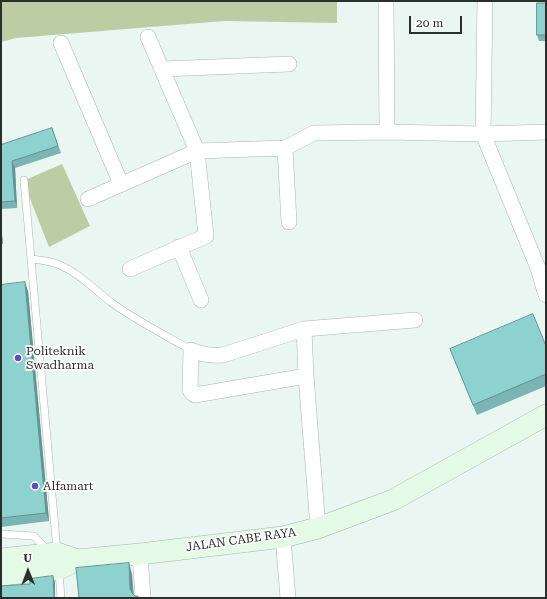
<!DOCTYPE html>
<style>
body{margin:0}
#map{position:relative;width:547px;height:599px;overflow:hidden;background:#e9f6f1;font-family:"Roboto Serif",serif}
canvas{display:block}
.frame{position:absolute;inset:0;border:2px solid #2a2f2d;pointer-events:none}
.north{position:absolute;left:8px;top:551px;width:40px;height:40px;-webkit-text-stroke:3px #fff;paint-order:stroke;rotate:359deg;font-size:11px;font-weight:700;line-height:16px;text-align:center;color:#2a2f2d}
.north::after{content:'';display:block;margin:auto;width:14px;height:18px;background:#2a2f2d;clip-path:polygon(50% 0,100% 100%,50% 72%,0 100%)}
.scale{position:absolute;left:409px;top:16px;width:53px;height:18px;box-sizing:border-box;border:2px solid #2a2f2d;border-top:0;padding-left:5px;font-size:12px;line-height:14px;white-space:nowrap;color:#2a2f2d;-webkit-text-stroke:3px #fff;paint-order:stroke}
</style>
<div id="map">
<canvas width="547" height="599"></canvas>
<div class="frame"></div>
<div class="north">U</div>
<div class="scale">20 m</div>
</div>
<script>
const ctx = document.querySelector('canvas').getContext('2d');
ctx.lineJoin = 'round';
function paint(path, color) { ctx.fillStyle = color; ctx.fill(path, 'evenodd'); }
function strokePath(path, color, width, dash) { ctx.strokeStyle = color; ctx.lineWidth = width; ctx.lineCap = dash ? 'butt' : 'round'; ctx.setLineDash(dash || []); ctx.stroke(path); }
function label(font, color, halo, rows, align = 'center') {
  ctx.font = font + ' "Roboto Serif",serif'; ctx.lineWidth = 3.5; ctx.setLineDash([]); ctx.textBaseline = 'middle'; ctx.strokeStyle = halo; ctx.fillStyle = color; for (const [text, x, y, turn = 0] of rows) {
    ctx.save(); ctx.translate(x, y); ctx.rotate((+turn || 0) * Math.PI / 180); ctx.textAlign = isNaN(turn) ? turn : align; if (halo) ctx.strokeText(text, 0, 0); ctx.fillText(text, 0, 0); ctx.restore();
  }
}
paint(new Path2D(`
 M1,1h336v22l-113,-2 -208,17 -15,4z
 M62,164l28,62 -41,21 -26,-66z`), '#bdcda3');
const service = new Path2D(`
 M24,180l33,371
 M31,259c10,1 20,2 29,6 20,9 35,25 52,38 25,18 53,32 79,47
 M1,534l33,2 14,15
 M59,571l2,27`);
const minor = new Path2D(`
 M386,1l1,131
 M485,1l-2,133 55,134 8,27
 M61,43l60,141
 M162,69l127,-5
 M88,199l109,-48 88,-3
 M289,222l-4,-74 29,-15 73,-1 96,2 63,-2
 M179,247l22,53
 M130,269l76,-33 -9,-85 -49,-114
 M304,329l2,47 12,152
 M306,376l-111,19 -3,-2 -2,-3 1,-40c11,5 20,6 32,5l81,-26 111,-9
 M283,537l5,61
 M140,554l3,44`);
const secondary = new Path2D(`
 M1,559l56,-6 20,7
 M1,575l58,-6 18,-9 63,-6 143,-17 35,-9 75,-28 153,-85`);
strokePath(service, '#a9b5b0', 8);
strokePath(minor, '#a9b5b0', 16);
strokePath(secondary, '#a9b5b0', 22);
strokePath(service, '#fff', 7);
strokePath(minor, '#fff', 15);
strokePath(secondary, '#e4f9e6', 21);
paint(new Path2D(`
 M546,3v38h-7l-2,-6z
 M52,128l9,25 -46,15 2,40 -16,1v-64z
 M1,225l2,19h-2z
 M1,285l27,6 21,230 -48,6z
 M546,346v40l-69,29 -27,-66z`), '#7ab5b3');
paint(new Path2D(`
 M12,161l3,7 2,40 -2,-7z
 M1,225l2,19 -2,-6z
 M25,282l3,9 21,230 -3,-8z
 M129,563l3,11 2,24 -4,-9z
 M53,576l2,6v16h-1z`), '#639392');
const building = new Path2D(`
 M537,3h9v32h-9z
 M52,128l6,18 -46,15 3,40 -14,1v-57z
 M25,282l21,231 -45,5v-233z
 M533,314l13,32v28l-73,31 -23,-56z
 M129,563l1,26 2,4 3,3h3v2h-59l-3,-30z
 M53,576l1,22h-53v-12l29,-2v-5z`);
paint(building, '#8ed2d0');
strokePath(building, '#639392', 1);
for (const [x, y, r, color] of [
 [18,358,4,"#604cc4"],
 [35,486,4,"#604cc4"]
]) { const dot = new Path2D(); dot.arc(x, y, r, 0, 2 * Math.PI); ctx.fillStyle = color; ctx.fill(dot); strokePath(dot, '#fff', 1.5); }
label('12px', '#2a2f2d', '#fff', [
 ["Politeknik",26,351],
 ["Swadharma",26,365],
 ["Alfamart",43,486]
], 'left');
label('12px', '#2a2f2d', '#fff', [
 ["JALAN CABE RAYA",241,540,-8]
]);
</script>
